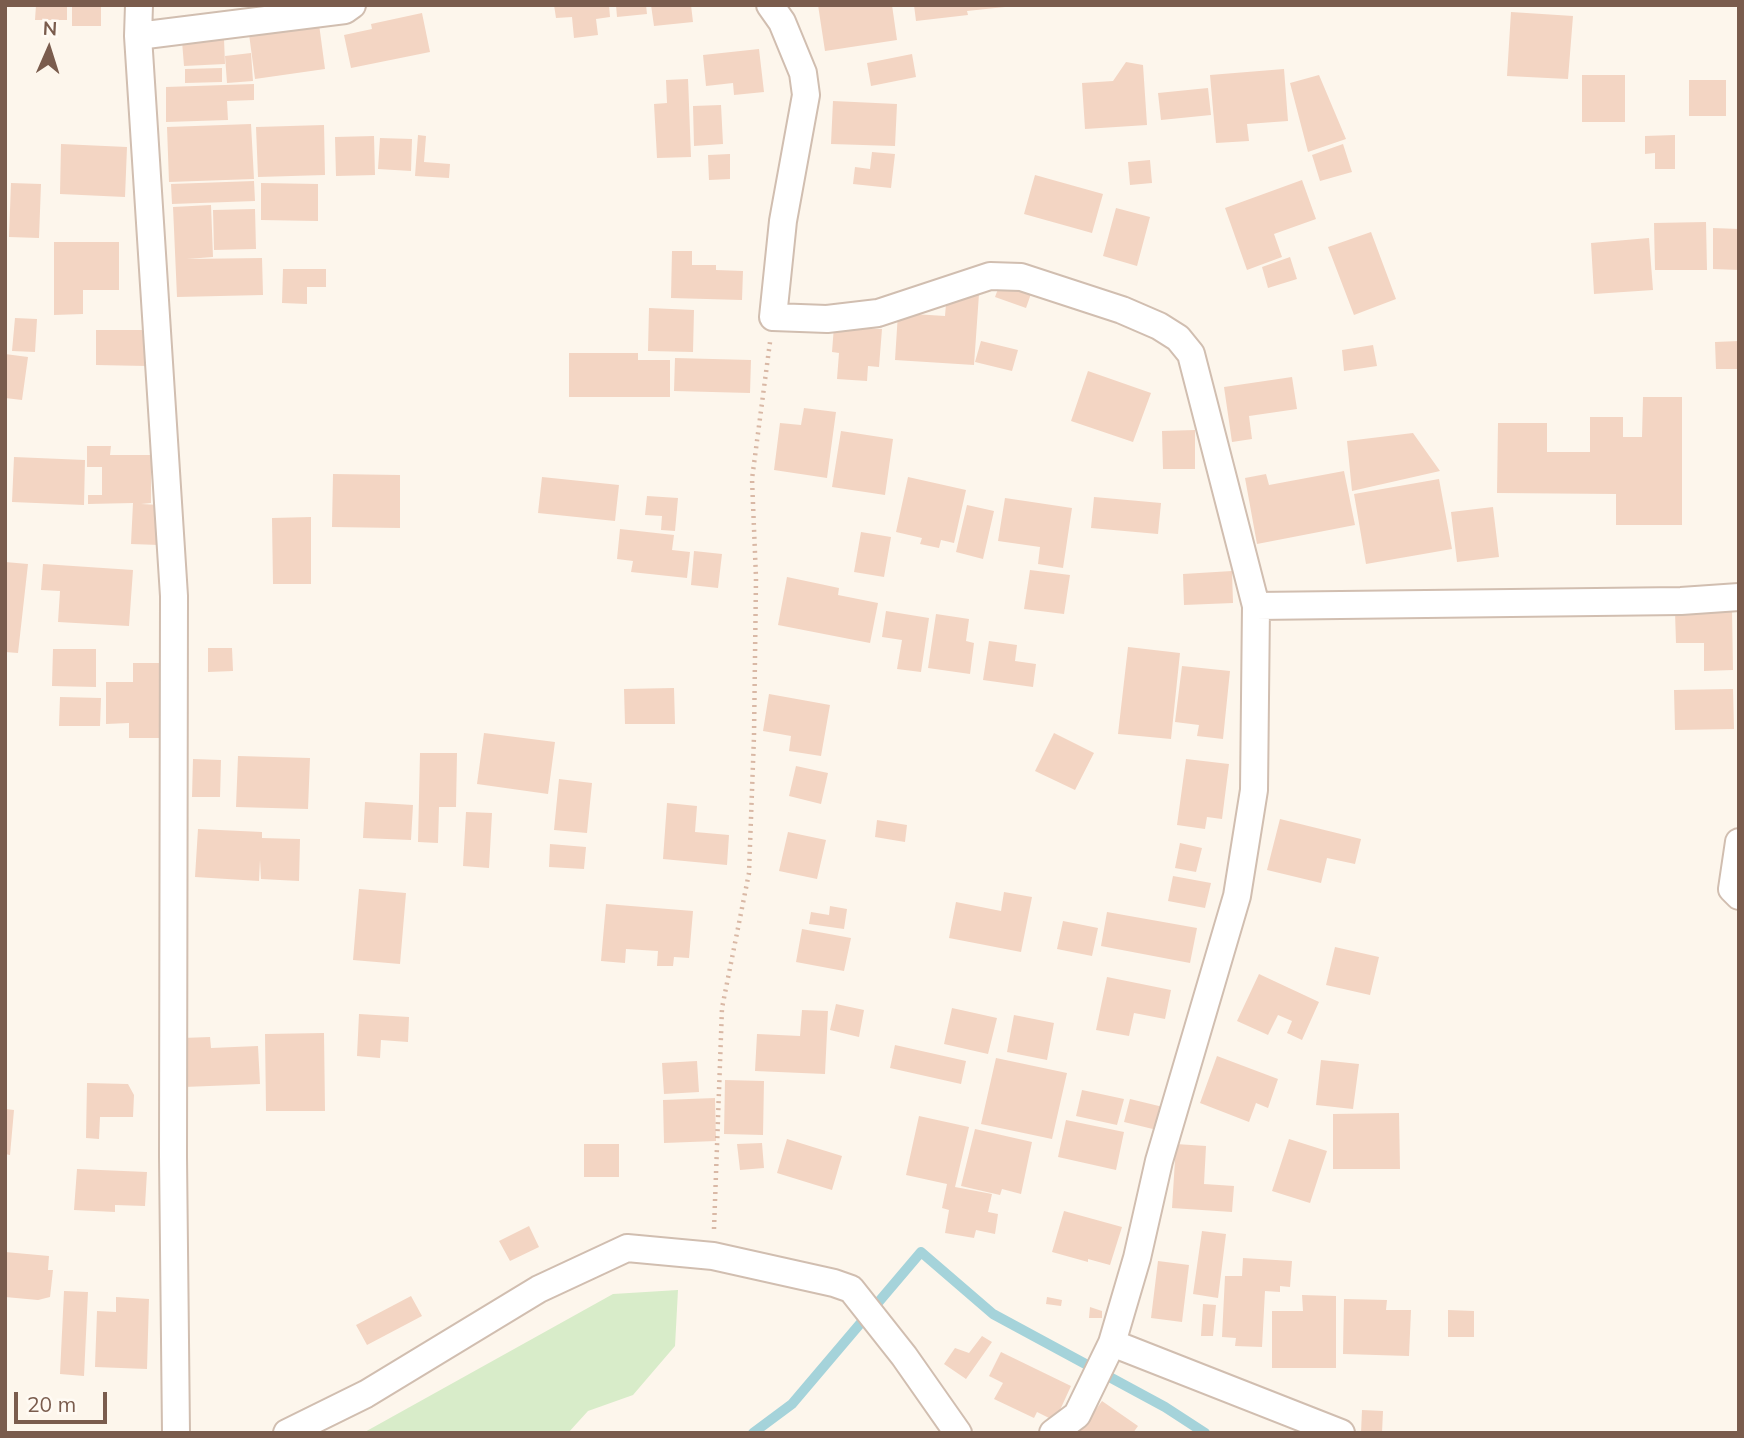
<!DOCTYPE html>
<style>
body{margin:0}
#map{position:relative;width:1744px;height:1438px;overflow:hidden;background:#fdf6ec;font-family:Mulish,sans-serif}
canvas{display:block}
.frame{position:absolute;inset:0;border:7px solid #7a5c4d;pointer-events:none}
.north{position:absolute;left:14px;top:14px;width:70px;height:70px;-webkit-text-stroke:5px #fffaf3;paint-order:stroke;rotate:3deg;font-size:19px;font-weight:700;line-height:28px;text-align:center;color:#7a5c4d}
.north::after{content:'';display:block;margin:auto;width:24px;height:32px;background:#7a5c4d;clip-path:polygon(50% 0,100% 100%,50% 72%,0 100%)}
.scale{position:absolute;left:14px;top:1392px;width:93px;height:32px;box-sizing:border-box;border:4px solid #7a5c4d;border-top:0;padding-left:9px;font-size:21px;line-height:24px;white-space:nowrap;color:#7a5c4d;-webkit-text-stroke:5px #fffaf3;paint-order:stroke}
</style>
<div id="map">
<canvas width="1744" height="1438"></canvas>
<div class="frame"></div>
<div class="north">N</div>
<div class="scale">20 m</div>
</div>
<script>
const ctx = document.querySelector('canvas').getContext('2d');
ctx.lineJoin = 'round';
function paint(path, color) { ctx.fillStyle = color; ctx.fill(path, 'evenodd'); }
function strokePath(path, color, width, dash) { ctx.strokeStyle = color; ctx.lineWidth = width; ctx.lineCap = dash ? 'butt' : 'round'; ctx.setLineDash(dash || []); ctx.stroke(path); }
paint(new Path2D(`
 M678,1290l-3,56 -42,49 -45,16 -20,22h-205l250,-139z`), '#d8ecc9');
strokePath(new Path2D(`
 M753,1433l39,-29 129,-152 72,62 172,93 40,26`), '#a5d3da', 10);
paint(new Path2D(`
 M36,5h31v15h-32z
 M72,5h29v21h-29z
 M554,5h55l1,12 -14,2 2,16 -24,3 -2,-21 -16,1z
 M616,5h30l1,9 -30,3z
 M651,5h40l2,17 -39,4z
 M818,5h74l5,35 -72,11z
 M914,5h91v2l-38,4 1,4 -52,6z
 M1511,12l62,4 -5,63 -61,-3z
 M422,13l8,39 -79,16 -7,-33 28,-6 -1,-5z
 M319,24l6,45 -70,10 -6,-45z
 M224,39l1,25 -41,2 -2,-25z
 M759,49l5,43 -30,3 -1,-12 -27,3 -3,-31z
 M251,53l2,28 -26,2 -2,-27z
 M912,54l4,23 -45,9 -4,-23z
 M1126,62l17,3 4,60 -62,4 -3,-46 31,-2z
 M222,68v14l-37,1v-14z
 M1284,69l4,52 -41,3 2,17 -33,2 -6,-68z
 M1319,75l27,64 -38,13 -18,-69z
 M1582,75h43v47h-43z
 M688,79l3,78 -34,1 -3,-54 13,-1 -1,-23z
 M1689,80h37v36h-37z
 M254,84v16l-27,1 1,19 -62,2v-35z
 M1208,88l3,27 -50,5 -3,-27z
 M833,101l64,3 -2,42 -64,-2z
 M721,105l2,39 -29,2 -1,-40z
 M251,124l3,55 -85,3 -2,-55z
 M324,125l1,50 -67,2 -2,-50z
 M418,135l8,1 -2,26 26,2 -1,14 -34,-2z
 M1675,135v34h-20v-16l-10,1v-18z
 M374,136l1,39 -39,1 -1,-39z
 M380,138l32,1 -1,32 -33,-2z
 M61,144l66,3 -2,50 -65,-3z
 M1343,144l9,28 -32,9 -8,-26z
 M872,152l23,2 -4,34 -38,-4 2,-17 15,2z
 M730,154v25l-21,1 -1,-25z
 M1150,160l2,23 -22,2 -2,-23z
 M1035,175l68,19 -11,39 -68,-19z
 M1302,180l14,39 -42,15 8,23 -35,13 -22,-62z
 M254,181l1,20 -83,3 -1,-20z
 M11,183l30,1 -2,54 -30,-1z
 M261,183l57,1v37l-57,-1z
 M211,205l2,52 -26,2 75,-1 1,37 -86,2 -4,-90z
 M1116,208l34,9 -13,49 -34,-10z
 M255,209l1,40 -42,1 -1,-40z
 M1706,222l1,48h-52l-1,-47z
 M1713,228l26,1v41l-26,-1z
 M1371,232l25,67 -42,16 -26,-68z
 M1649,238l4,52 -59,4 -3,-51z
 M54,242h65v48h-36v24l-29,1z
 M672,251h20v14h24v5l27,1 -1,29 -71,-2z
 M1290,257l7,22 -29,9 -6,-21z
 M283,269h43v18h-19v17l-25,-1z
 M1001,281l31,10 -6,17 -31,-11z
 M947,292l32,2 -5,71 -79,-5 3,-47 47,3z
 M649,308l45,2 -1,42 -45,-1z
 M15,318l22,1 -2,33 -23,-1z
 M834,326l48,3 -3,38 -11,-1 -1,15 -30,-2 2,-26 -7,-1z
 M96,330h51v36l-51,-1z
 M981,341l37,9 -6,21 -37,-9z
 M1739,341v28h-23l-1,-27z
 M1373,345l4,21 -33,5 -2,-21z
 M569,353h69v7h32v37h-101z
 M5,354l23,3 -6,43 -17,-2z
 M675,358l76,2 -1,33 -76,-2z
 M1088,371l63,22 -18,49 -62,-21z
 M1292,377l5,32 -48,7 3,23 -20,3 -8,-55z
 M1643,397h39v128h-66v-31l-119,-1 1,-70h49v29h43v-35h33v20h19z
 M804,408l32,4 -9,66 -53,-8 6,-47 21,2z
 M1195,430v39h-32l-1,-38z
 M841,431l52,8 -8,56 -53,-8z
 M1413,433l27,38 -88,20 -5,-50z
 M87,446h24l-1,9h41v48l-10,1 19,1 -1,40 -28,-1 2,-41 -45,1v-9h14v-28h-15z
 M14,457l71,3 -1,45 -72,-3z
 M1344,471l11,54 -98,19 -12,-66 21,-4 3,11z
 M333,474l67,1v53l-68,-1z
 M542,477l77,8 -4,36 -77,-8z
 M908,477l58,13 -12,53 -13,-3 -2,8 -19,-4 2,-6 -26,-6z
 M1439,479l13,70 -86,15 -12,-70z
 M647,496l31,2 -3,33 -14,-1 1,-14 -17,-1z
 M1094,497l67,6 -3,31 -67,-6z
 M1005,498l67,10 -9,60 -25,-4 2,-17 -42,-6z
 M967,505l27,6 -11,48 -27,-7z
 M1493,507l6,50 -42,5 -6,-50z
 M311,517v67h-38l-1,-66z
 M620,529l54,6 -2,15 18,2 -3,26 -56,-6 2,-11 -16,-2z
 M861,532l30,5 -7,40 -30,-5z
 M694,551l28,3 -4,34 -27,-3z
 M5,562l23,2 -10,89 -13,-1z
 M43,564l90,6 -4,56 -71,-4 2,-31 -19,-1z
 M1030,570l40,5 -6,39 -40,-5z
 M1232,571l1,32 -49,2 -1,-31z
 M787,577l52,11 -1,7 40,8 -8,40 -92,-18z
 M1732,610l1,60 -29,1v-28h-28l-1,-31z
 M886,611l43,7 -8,54 -24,-3 5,-29 -20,-3z
 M936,614l33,5 -3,22 8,2 -4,31 -42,-6z
 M989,641l28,4 -2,16 21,3 -3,23 -50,-7z
 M1128,647l52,6 -9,86 -53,-5z
 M208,648h24l1,23 -25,1z
 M53,649h43v38l-44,-1z
 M133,663h33v75h-37v-15l-23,1v-42h27z
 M1182,666l48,5 -7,68 -26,-3 2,-11 -24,-3z
 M674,688l1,36h-50l-1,-35z
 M1733,689l1,40 -59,1 -1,-40z
 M769,694l61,11 -9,51 -32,-5 2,-15 -28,-5z
 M60,697l41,1 -1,28h-41z
 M484,733l71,9 -7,52 -71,-10z
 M1054,733l40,20 -19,37 -40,-19z
 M420,753h37l-1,54h-17l-1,36 -20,-1z
 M238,756l72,2 -2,51 -72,-2z
 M193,759l28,1 -1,37h-28z
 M1186,759l43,5 -7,55 -15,-2 -2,12 -28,-4z
 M796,766l32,7 -7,31 -32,-8z
 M559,779l33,4 -5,50 -33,-3z
 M365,802l48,3 -2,35 -48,-2z
 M667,803l30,3 -2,26 34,3 -2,30 -64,-6z
 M466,812l26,1 -3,55 -26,-2z
 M1280,819l81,20 -6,25 -28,-6 -6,25 -54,-13z
 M877,820l30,5 -2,17 -30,-5z
 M198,829l64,3v6l38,1 -1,42 -38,-2 -1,-19 -1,21 -64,-4z
 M788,832l38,8 -9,39 -38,-8z
 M1180,843l22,5 -6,24 -21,-4z
 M550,844l36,3 -2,22 -35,-2z
 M1173,876l38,7 -6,25 -37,-7z
 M359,889l47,4 -6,71 -47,-4z
 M1004,892l28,5 -11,55 -72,-14 7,-36 45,9z
 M606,904l87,7 -4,47 -15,-1 -1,9h-16l1,-15 -32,-2 -1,14 -24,-2z
 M830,906l17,3 -3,20 -35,-5 2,-12 18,3z
 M1107,912l90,16 -7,35 -89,-17z
 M1063,921l35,7 -6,28 -35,-7z
 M802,929l49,9 -7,33 -48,-9z
 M1335,947l44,10 -9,38 -44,-10z
 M1259,974l60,28 -17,38 -15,-7 5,-12 -14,-6 -10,20 -31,-14z
 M1107,977l64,13 -6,29 -31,-6 -5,23 -33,-6z
 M836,1004l28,6 -5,27 -29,-7z
 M952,1008l45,10 -9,36 -44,-10z
 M802,1010l26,1 -3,63 -70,-3 2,-37 43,2z
 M359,1014l50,3 -1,25 -27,-2 -1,18 -23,-2z
 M1014,1015l40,8 -7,37 -40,-8z
 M324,1033l1,78h-59l-1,-77z
 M210,1037l1,11 47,-2 2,38 -76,3 -2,-49z
 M895,1045l71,16 -5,23 -71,-16z
 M1217,1056l61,23 -10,29 -12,-5 -7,19 -49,-19z
 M996,1058l71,15 -15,66 -71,-15z
 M1321,1060l38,4 -6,45 -37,-4z
 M697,1061l2,31 -35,2 -2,-31z
 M725,1080l39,1 -1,54 -39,-1z
 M87,1083l41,1 6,11 -1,22h-33l-1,22 -13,-1z
 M1082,1090l42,9 -7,26 -41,-9z
 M715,1098l1,43 -52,2 -1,-43z
 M1130,1099l33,8 -6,23 -33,-8z
 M5,1109l9,1 -4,45 -5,-1z
 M1399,1113l1,56h-67v-55z
 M919,1116l50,11 -14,60 37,7 -4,18 10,2 -3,20 -19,-4 -2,8 -29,-5 4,-23 -7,-2 5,-24 -41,-9z
 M1066,1120l58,12 -8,38 -58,-13z
 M975,1129l57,13 -11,52 -19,-5 -2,6 -39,-9z
 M787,1139l55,17 -10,34 -55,-17z
 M1289,1139l38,12 -17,52 -38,-12z
 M762,1143l2,25 -24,2 -3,-26z
 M584,1144h35v33h-35z
 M1176,1144l30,2 -2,38 30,2 -2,26 -60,-4z
 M77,1169l70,3 -2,34 -30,-1v7l-41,-2z
 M1064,1211l58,16 -12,38 -22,-6v3l-36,-10z
 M529,1226l10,21 -29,14 -11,-20z
 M1202,1231l24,3 -8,64 -25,-4z
 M5,1252l44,4 -1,14h5l-3,27 -12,3 -33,-3z
 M1243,1258l49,3 -2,26 -10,-1v6l-15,-1 -3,56 -27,-1 1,-8 -14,-1 3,-61h17z
 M1158,1261l31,4 -7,57 -31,-4z
 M64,1291l24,1 -4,84 -24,-2z
 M1302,1295l34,1v72h-64v-57h31z
 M411,1296l11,20 -55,29 -11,-20z
 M116,1297l33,2 -2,70 -52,-2 2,-56 19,1z
 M1047,1297l15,3 -1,6 -15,-2z
 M1344,1299l43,1 -1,10h25l-2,46 -66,-2z
 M1203,1304l13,1 -3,31h-12z
 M1090,1307l12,4v7h-13z
 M1448,1310l26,1v26h-26z
 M982,1336l10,6 -26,37 -22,-15 11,-16 14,5z
 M1001,1352l70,34 -16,35 -18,-9 -3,6 -40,-19 9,-16 -14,-7z
 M1102,1401l36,25 -5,7h-54z
 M1362,1410l21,1 -1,22h-21z`), '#f3d5c3');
const street = new Path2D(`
 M139,5l-1,31 36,560 -1,560 3,277
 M770,5l12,17 21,51 3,22 -23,126 -10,96 54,2 51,-6 112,-37 31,1 101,33 37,16 19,12 13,16 65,252 -2,184 -17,106 -78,265 -22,97 -25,85 -35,72 -24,18
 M138,36l207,-26 7,-5
 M1256,606l425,-5 58,-4
 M1739,842l-7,47 7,7
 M1112,1343l229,90
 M287,1433l79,-39 173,-105 88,-41 86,8 121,27 17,6 53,67 54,77`);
strokePath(street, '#d1beb0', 30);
strokePath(new Path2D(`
 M714,1229l8,-221 27,-135 5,-137 2,-158 -4,-99 18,-137`), '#d9b8a5', 4.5, [2, 5]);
strokePath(street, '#fff', 26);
</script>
